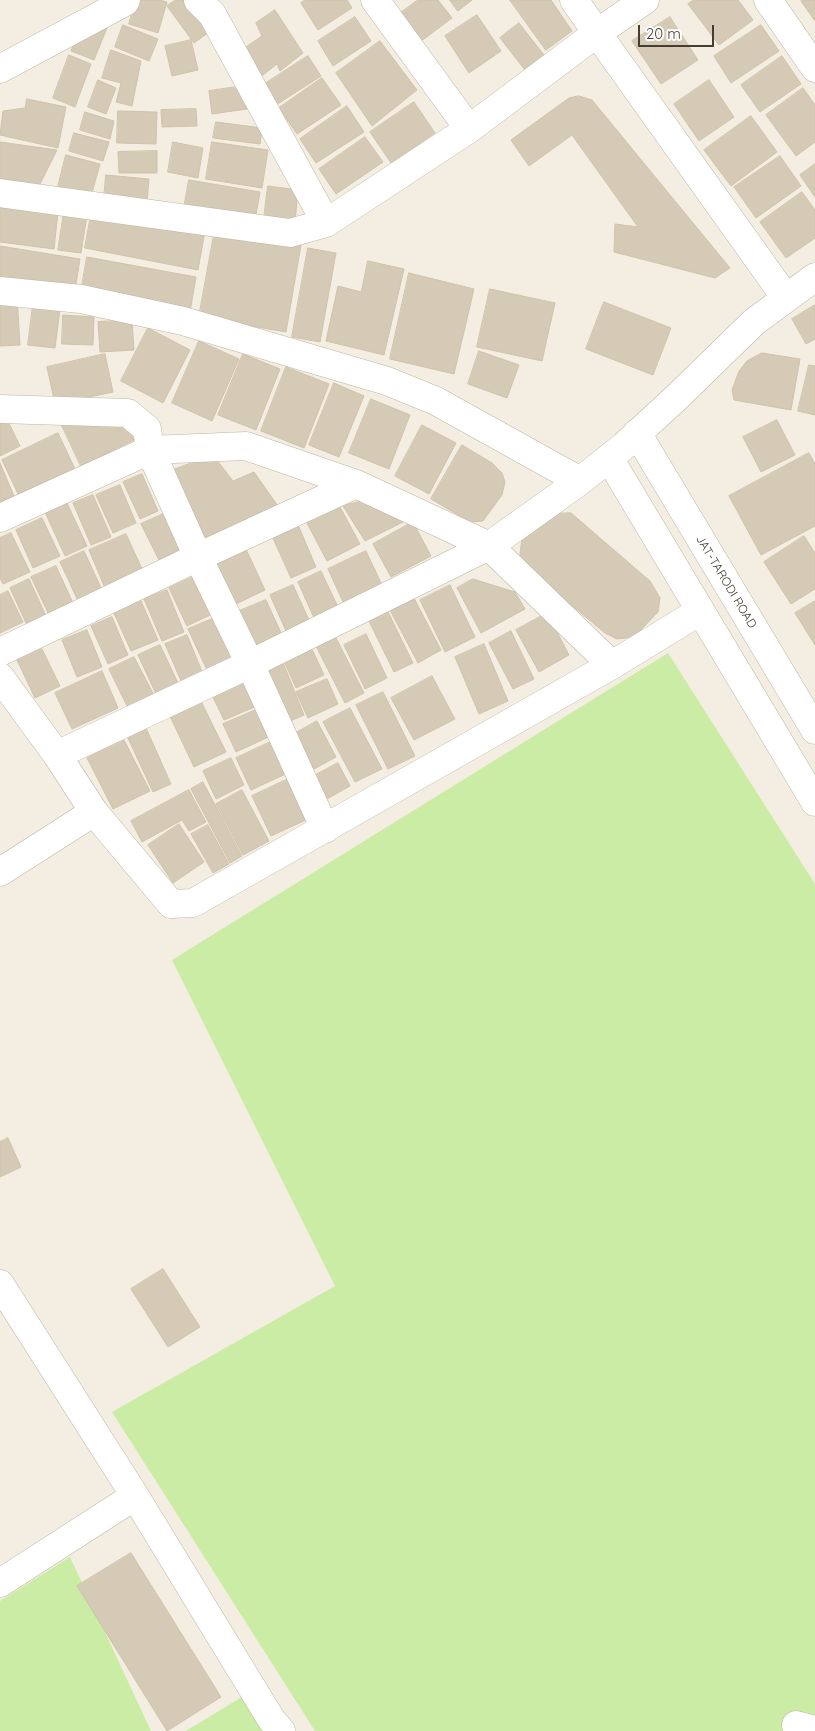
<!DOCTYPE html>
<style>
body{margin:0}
#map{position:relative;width:815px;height:1731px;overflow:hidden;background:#f3eee1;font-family:Quicksand,sans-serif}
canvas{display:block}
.scale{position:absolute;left:638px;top:25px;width:76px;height:22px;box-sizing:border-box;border:2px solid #443d31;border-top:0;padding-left:6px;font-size:15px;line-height:18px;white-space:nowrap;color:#443d31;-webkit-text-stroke:4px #fff;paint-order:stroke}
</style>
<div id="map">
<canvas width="815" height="1731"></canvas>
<div class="scale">20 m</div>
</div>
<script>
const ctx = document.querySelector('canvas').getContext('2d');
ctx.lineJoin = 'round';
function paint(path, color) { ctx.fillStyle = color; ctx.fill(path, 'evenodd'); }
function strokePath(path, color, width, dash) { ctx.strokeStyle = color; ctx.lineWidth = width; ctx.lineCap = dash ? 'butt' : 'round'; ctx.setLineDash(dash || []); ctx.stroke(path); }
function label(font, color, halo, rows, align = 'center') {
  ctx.font = font + ' Quicksand,sans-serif'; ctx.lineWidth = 4.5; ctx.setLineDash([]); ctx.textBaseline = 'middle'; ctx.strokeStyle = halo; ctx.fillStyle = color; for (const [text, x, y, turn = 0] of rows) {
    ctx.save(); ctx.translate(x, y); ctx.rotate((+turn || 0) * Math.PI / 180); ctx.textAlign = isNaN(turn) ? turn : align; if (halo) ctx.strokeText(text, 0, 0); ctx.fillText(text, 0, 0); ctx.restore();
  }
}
paint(new Path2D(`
 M668,653l147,231v847h-500l-203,-319 223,-126 -163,-326z
 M70,1557l81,174h-151v-130z
 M250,1692l20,39h-84z`), '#caeca4');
const building = new Path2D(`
 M136,0h24l7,2 -9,31 -29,-9z
 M176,0h14l22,30 -18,13 -27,-37z
 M305,0h42l5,8 -34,22 -17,-27z
 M418,0h20l14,18 -32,24 -21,-28z
 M450,0h22l-14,11z
 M510,0h41l21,31 -26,19z
 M694,0h44l15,20 -34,25 -31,-41z
 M802,0h13v21l-14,-20z
 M275,10l28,43 -23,18 -3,-7 -18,14 -16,-29 19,-13 -6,-13z
 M477,15l24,36 -32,22 -24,-37z
 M355,17l16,24 -38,25 -15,-25z
 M670,17l28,43 -37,24 -29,-43z
 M519,23l25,32 -19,15 -25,-32z
 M95,24l12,4 -13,32 -23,-9 6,-15z
 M123,25l35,14 -9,22 -34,-14z
 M761,25l18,26 -48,32 -17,-27z
 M191,40l7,30 -26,6 -7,-30z
 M380,41l37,49 -45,36 -36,-53z
 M111,50l30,11 -9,45 -16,-4 5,-19 -19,-5z
 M69,55l22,9 -16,43 -22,-9z
 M308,56l13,20 -45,29 -13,-20z
 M782,56l19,28 -41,28 -19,-27z
 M322,78l19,27 -44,29 -18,-26z
 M98,80l18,8 -10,26 -18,-7z
 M709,80l25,37 -35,24 -25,-37z
 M244,86l3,23 -35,5 -3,-23z
 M803,88l12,17v37l-19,14 -30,-41z
 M579,96l13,4 138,168 -15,10 -101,-26 1,-28 23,3 -66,-92 -43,31 -18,-26 58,-42z
 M27,99l39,8 -8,41 -58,-13 3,-24 22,-3z
 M414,102l21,31 -44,30 -21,-31z
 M347,106l17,26 -48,31 -16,-24z
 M196,109l1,17 -35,1 -1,-17z
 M118,111l39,1 -1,32 -39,-1z
 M85,112l29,9 -4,18 -30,-9z
 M751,116l26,36 -46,34 -27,-36z
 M216,122l46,6 -2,16 -47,-6z
 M74,133l35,9 -6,19 -34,-10z
 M365,137l18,25 -47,32 -17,-25z
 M0,142l57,8 -19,38 -38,-5z
 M173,142l30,6 -5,30 -30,-6z
 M212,142l56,8 -6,38 -56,-9z
 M157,151v22h-38l-1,-21z
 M66,155l34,9 -10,36 -33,-9z
 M780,156l21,30 -45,32 -22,-31z
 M815,164v33l-15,-22z
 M106,175l43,4 -2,24 -43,-4z
 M189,180l71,12 -5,28 -71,-12z
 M268,186l30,4 -3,32 -31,-4z
 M802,192l13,18v28l-29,20 -26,-36z
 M0,205l58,7 -4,37 -54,-7z
 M92,209l113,22 -7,39 -113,-22z
 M64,212l23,3 -6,38 -23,-3z
 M215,229l86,16 -15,87 -87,-15z
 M0,246l80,13 -5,31 -75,-12z
 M308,248l28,5 -16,89 -28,-5z
 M87,257l109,20 -6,35 -109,-20z
 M368,261l36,8 -20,86 -58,-14 12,-55 23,6z
 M409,273l65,16 -20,85 -64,-15z
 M490,289l65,14 -13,58 -65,-14z
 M17,296l3,49 -20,1v-49z
 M604,302l67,26 -18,47 -67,-26z
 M33,305l27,4 -5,39 -27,-3z
 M815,305v34l-9,5 -14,-25z
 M63,315l31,2 -1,28 -31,-1z
 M132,320l2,30 -34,2 -2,-30z
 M148,328l42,22 -27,53 -42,-22z
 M199,341l40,18 -27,62 -40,-18z
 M479,351l40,14 -12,33 -39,-14z
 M762,353l38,6 -9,51 -57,-10 -2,-10 7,-19 8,-10z
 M105,354l8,38 -58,12 -8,-37z
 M243,354l37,15 -24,61 -38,-15z
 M809,365l6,1v49l-17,-4z
 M286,367l43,17 -25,64 -43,-17z
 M334,383l30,13 -25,61 -30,-12z
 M371,399l39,16 -21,54 -40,-16z
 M4,413l16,33 -20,10v-41z
 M58,417l67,5 9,18 -53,26z
 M777,420l18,35 -34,17 -18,-35z
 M422,425l34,18 -27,51 -34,-18z
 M58,433l17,36 -56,27 -17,-36z
 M462,445l30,18 10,10 3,9 -3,13 -19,26 -13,1 -39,-23z
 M809,453l6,11v62l-54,29 -32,-59z
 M213,455l20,26 21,-9 26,37 -80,30 -27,-69z
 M0,463l14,33 -14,6z
 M142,474l16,37 -18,8 -17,-37z
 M120,485l16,38 -23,10 -17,-38z
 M93,495l18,42 -20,8 -18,-42z
 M366,500l37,22 -38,19 -22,-35z
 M67,503l20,43 -22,10 -20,-44z
 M340,507l20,37 -33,17 -20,-38z
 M571,513l79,68 10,17 -2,14 -24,25 -17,2 -12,-6 -76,-63 -9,-16 2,-16 30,-24z
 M163,514l17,35 -21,11 -18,-36z
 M42,518l18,38 -27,12 -17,-38z
 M413,522l18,34 -40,21 -18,-33z
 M298,525l18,42 -25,11 -19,-42z
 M11,533l19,39 -27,12 -3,-6v-40z
 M126,534l17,37 -38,17 -16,-38z
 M804,536l11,17v36l-24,15 -27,-42z
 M245,547l20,43 -29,14 -21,-43z
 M84,551l19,41 -24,11 -19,-41z
 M366,551l16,34 -38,19 -16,-35z
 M56,566l17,37 -24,12 -18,-38z
 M321,571l17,36 -24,11 -16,-36z
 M193,577l17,38 -23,11 -18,-38z
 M29,579l17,37 -19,9 -17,-37z
 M473,579l42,13 10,17 -44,24 -24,-45z
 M293,585l16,35 -23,11 -16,-36z
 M450,585l25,52 -30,15 -25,-52z
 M167,590l17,42 -22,9 -18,-42z
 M8,591l15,31 -23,11v-38z
 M414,598l27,52 -23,13 -28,-53z
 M266,600l16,35 -26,12 -17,-36z
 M141,601l17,39 -27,11 -17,-38z
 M815,601v44l-20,-32z
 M388,612l25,51 -19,9 -25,-51z
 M547,613l22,42 -30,17 -23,-42z
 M112,617l16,38 -20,9 -17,-38z
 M217,617l18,41 -28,12 -19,-41z
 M87,630l15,37 -25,10 -15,-37z
 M511,631l23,48 -21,10 -24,-46z
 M366,634l21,44 -22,11 -21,-44z
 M187,635l16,39 -21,9 -17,-39z
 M335,636l29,57 -19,10 -29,-57z
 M484,644l24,57 -29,13 -24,-57z
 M160,645l18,38 -22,11 -18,-39z
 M311,647l13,28 -28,13 -12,-27z
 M42,649l18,37 -25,12 -18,-38z
 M134,657l21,40 -26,13 -20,-41z
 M282,660l22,55 -16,7 -23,-55z
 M102,671l16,37 -46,21 -17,-36z
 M244,676l13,30 -33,14 -14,-29z
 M432,676l23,43 -41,21 -23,-42z
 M327,679l11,25 -30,14 -12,-26z
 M383,692l32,64 -27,13 -32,-64z
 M200,699l26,53 -32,15 -25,-53z
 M263,707l12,27 -39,18 -13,-28z
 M350,708l32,61 -27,13 -32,-60z
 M317,721l19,36 -22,12 -20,-35z
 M146,728l25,56 -18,8 -26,-56z
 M124,740l26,51 -37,18 -26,-51z
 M275,740l15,32 -39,18 -15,-32z
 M231,758l13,27 -28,14 -13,-28z
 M338,763l12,23 -25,14 -13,-23z
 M288,779l20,40 -37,17 -19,-40z
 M203,782l39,74 -12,7 -39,-74z
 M189,790l17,32 -17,9 -7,-11 -40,22 -11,-21z
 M242,790l27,51 -26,14 -27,-51z
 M179,824l25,38 -31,21 -25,-38z
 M208,825l21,39 -16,9 -22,-39z
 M8,1138l13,29 -21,10v-35z
 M163,1269l37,58 -32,20 -37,-58z
 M131,1553l90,144 -54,34 -90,-145z`);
paint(building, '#d4cab5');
strokePath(building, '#d1c2a8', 1);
const minor = new Path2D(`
 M198,0l14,14 114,209
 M375,0l94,129
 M574,0l23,33 48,-33
 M768,0l47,68
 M0,69l125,-67 1,-2
 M0,193l290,40 36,-10 143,-94 128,-96 189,265
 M0,291l81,8 102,22 204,60 49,20 144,80
 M0,409l128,4 19,16 3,21 48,107 52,107 -193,91 -57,-78
 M637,433l178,297
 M609,458l206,344
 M0,518l150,-68 96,-4 110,38 133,62 91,-65 44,-35 53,-49 77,-75 61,-45
 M0,652l198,-95 158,-73
 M612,665l88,-54
 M57,755l37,57 77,92 22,-1 419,-238 -123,-119 -239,118 75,165
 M0,872l94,-60
 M0,1284l135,212 -135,87
 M135,1496l136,223 10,12
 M796,1725l19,5`);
strokePath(minor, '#beb6a3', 29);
strokePath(minor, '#fff', 28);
label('12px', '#443d31', '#fff', [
 ["JAT-TARODI ROAD",726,582,59]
]);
</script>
